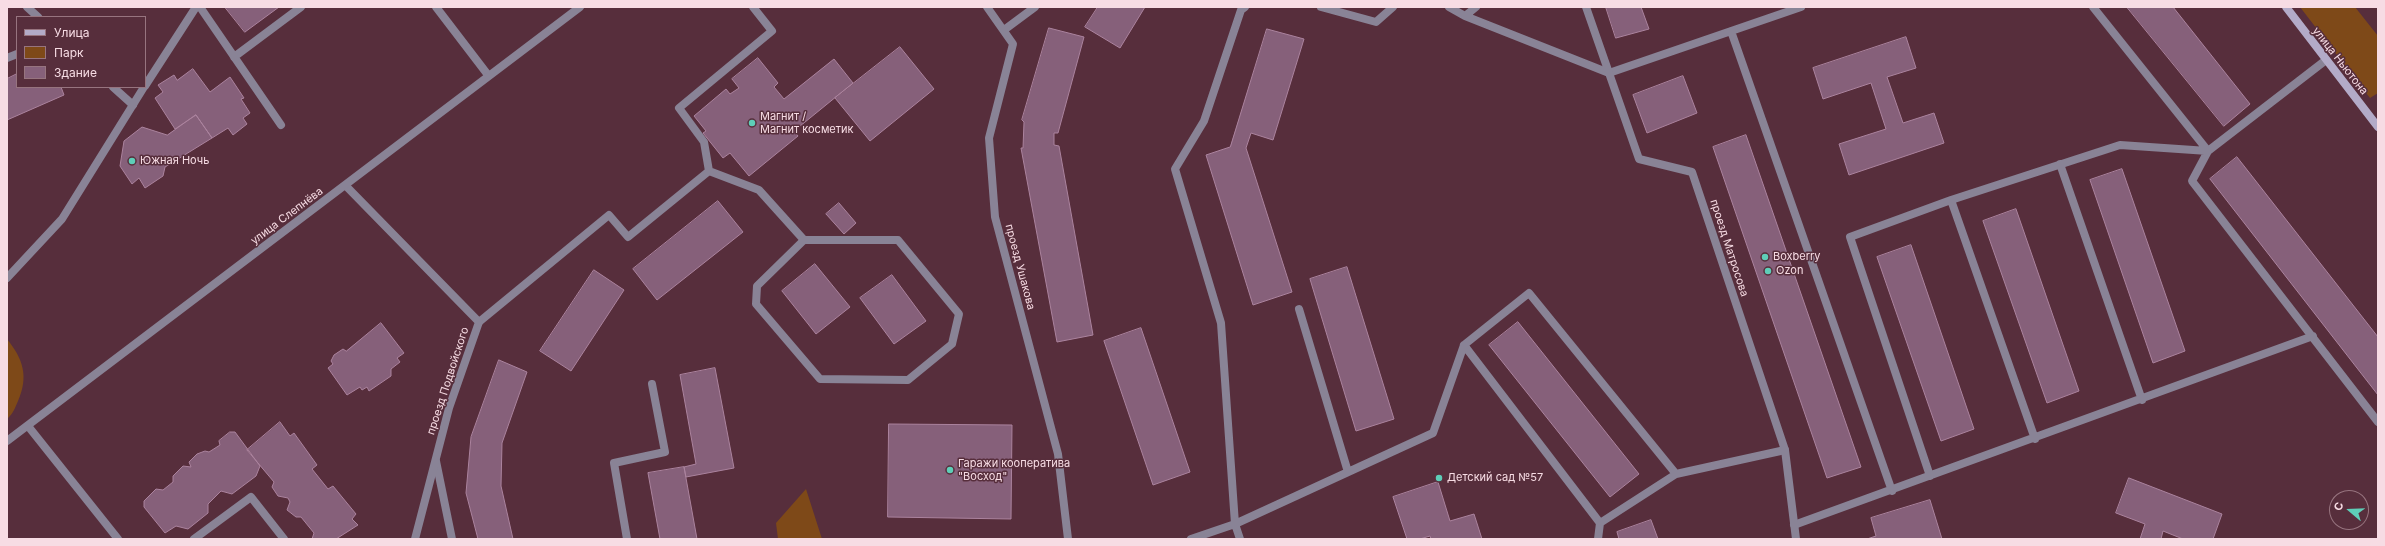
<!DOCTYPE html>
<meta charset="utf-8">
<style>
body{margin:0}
#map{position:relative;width:2385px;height:546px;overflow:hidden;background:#572e3c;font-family:Inter,sans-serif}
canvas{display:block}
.frame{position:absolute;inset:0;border:8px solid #f7dce4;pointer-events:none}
.legend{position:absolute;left:16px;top:16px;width:130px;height:72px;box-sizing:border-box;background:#572e3c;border:1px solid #97747f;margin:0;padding:5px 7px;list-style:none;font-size:12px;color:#f7dce4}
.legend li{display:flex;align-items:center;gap:8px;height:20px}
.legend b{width:20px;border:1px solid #97747f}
.north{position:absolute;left:2329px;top:490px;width:40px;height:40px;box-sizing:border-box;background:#572e3c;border:1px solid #97747f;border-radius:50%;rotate:289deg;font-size:11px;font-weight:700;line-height:16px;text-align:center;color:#f7dce4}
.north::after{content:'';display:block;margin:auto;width:14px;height:18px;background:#5eceb8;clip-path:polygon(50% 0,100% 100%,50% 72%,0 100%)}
</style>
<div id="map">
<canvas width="2385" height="546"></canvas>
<div class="frame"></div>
<ul class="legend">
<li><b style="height:5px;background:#b3abc8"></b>Улица</li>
<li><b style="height:11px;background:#7e4918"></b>Парк</li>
<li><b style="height:11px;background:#86607a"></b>Здание</li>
</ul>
<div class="north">С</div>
</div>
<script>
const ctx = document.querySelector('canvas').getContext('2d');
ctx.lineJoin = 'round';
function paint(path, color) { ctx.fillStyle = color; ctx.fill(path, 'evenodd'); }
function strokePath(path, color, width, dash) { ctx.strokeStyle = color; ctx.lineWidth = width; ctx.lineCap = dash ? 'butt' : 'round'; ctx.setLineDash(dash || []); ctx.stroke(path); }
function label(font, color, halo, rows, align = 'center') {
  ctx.font = font + ' Inter,sans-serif'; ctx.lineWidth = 3; ctx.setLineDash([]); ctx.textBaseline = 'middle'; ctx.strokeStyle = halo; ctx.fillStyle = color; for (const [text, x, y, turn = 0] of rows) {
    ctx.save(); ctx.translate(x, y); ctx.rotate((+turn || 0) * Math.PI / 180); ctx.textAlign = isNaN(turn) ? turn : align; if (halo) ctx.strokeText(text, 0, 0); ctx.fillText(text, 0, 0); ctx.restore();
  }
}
paint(new Path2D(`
 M2300,7h55l23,29v57l-8,5z
 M7,339c16,20 22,37 11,62 -3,7 -5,13 -11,18z
 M806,489l16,50h-44l-2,-16z`), '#7e4918');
const building = new Path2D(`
 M225,7h54l-34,25z
 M1098,7h47l-25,41 -35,-21z
 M1606,7h35l8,22 -33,9z
 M2127,7h46l77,97 -26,22z
 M1049,28l35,9 -26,96h-4v12l5,1 34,189 -36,7 -36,-194h2l1,-26 -2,-2z
 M1267,29l37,10 -31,101 -22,-7 -5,15 46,144 -39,13 -47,-150 24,-8z
 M1906,37l10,31 -29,9 16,46 31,-10 10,30 -95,32 -10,-31 47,-15 -15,-46 -48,16 -10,-31z
 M900,47l34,42 -64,52 -35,-43z
 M758,58l20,25 -4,4 10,12 50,-40 19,24 -59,48 4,5 -49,40 -19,-23 -7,5 -20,-25 3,-2 -12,-15 32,-27 4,5 9,-6 -7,-9z
 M193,69l17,23 20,-15 14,21 -3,1 9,14 -7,5 4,6 -14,11 -5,-7 -16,10 -16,-23 -21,14 -20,-31 8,-6 -5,-7 16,-10 3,5z
 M17,74v13h44l3,8 -57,25v-41z
 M1683,76l14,37 -50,20 -14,-38z
 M196,115l16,23 -47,29 -2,9 -18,12 -6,-10 -7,6 -12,-18 4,-25 18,-14 25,8z
 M1746,135l115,332 -34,11 -114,-331z
 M2237,157l141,180v58l-168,-216z
 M2122,169l63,182 -32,12 -63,-183z
 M718,201l25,31 -86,68 -24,-31z
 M839,203l17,20 -12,11 -18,-20z
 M2016,209l63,182 -32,12 -64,-182z
 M1911,245l63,184 -33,12 -64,-184z
 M815,264l35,43 -34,27 -34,-43z
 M1347,267l47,152 -38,12 -46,-152z
 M594,270l30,20 -53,81 -31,-20z
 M892,275l34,46 -32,23 -34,-46z
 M1518,322l121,152 -29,23 -121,-152z
 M381,323l23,30 -7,5 3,4 -9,7v7l-22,15 -2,-4 -5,3 -2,-3 -13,8 -19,-27 5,-4 -2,-3 3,-6 9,-6 3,2z
 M1141,328l49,144 -37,13 -49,-144z
 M499,360l28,12 -25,71 -1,43 12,53h-35l-12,-46 5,-56z
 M715,368l19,100 -48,9 -2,-10 12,-3 -16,-89z
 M280,422l10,14 4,-3 23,32 -5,4 16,20 5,-3 23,28 -4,5 6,6 -22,14h-24l2,-6 -13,-16h-5l-9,-7 3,-8 -2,-4 -10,-2 -6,-9 2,-5 -27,-32z
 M889,424l123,1 -1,94 -123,-2z
 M230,432h5l25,34 -4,10 -24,18 -11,-3 -13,13v9l-20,16 -12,-3 -11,7 -21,-26v-6l12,-12 7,1 10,-8v-6l10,-10 8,1 -2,-5 8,-8 8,-3 4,1 11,-7 -1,-4z
 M684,467l13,72h-37l-12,-66z
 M2129,478l93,36 -9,25h-30l-20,-8 -2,8h-21l5,-15 -29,-11z
 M1438,482l12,39 24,-7 8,25h-51l-1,-3 -10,3h-13l-14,-42z
 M1930,500l12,39h-75l9,-3 -5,-18z
 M1651,520l7,19h-39l-2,-7z`);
paint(building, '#86607a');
strokePath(building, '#ab839e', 1);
strokePath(new Path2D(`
 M27,7l11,10
 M200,7l81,118
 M436,7l52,68
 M1321,7l55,15 17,-15
 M1449,7l16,9 11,-9
 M2093,7l115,144 118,-91
 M1465,16l144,57 192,-66
 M1004,30l31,-23
 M1731,31l161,460
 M234,57l67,-50
 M7,58l10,-4
 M113,87l20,18
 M2060,164l82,236
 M709,171l-5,-29 -25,-34 93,-77 -19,-24
 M1951,200l84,239
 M804,240h94l61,74 -7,30 -44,36 -88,-1 -64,-75 1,-18z
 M1299,309l49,163
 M479,322l130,-107 19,22 81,-66 50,19 45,50
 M1464,345l136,178
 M28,426l90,113
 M436,461l16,78
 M1930,476l-80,-239 101,-37 169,-55 88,6 -16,30 186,241
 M1794,525l519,-189
 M194,539l57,-42 33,42
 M627,539l-13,-76 51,-11 -13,-68
 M1191,539l44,-15 198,-91 31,-88 65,-52 147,181 109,-24
 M1240,539l-5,-15 -14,-201 -46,-154 29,-48 37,-111 4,-3
 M1598,539l2,-16 76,-49`), '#898396', 8);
strokePath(new Path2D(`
 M987,7l26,37 -24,94 6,79 63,237 10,85
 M1586,7l53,152 53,13 93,278 11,89
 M145,86l51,-79
 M346,186l133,136 -30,86 -34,131
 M7,278l55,-59 82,-132`), '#898396', 8);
strokePath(new Path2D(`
 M7,441l573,-434`), '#898396', 8);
strokePath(new Path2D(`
 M2286,7l92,120`), '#b3abc8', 8);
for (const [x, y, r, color] of [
 [752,123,4,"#5eceb8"],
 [132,161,4,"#5eceb8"],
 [1765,257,4,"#5eceb8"],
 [1768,271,4,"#5eceb8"],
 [950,470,4,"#5eceb8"],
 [1439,478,4,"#5eceb8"]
]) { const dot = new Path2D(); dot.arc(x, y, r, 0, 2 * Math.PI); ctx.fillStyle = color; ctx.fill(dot); strokePath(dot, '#572e3c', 1.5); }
label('11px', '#f7dce4', '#572e3c', [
 ["улица Ньютона",2340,61,52],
 ["улица Слепнёва",287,216,-37],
 ["проезд Матросова",1729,248,72],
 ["проезд Ушакова",1020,267,75],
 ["проезд Подвойского",448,381,-72]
]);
label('11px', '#f7dce4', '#572e3c', [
 ["Магнит /",760,117],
 ["Магнит косметик",760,130],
 ["Южная Ночь",140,161],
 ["Boxberry",1773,257],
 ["Ozon",1776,271],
 ["Гаражи кооператива",958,464],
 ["\"Восход\"",958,477],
 ["Детский сад №57",1447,478]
], 'left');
</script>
